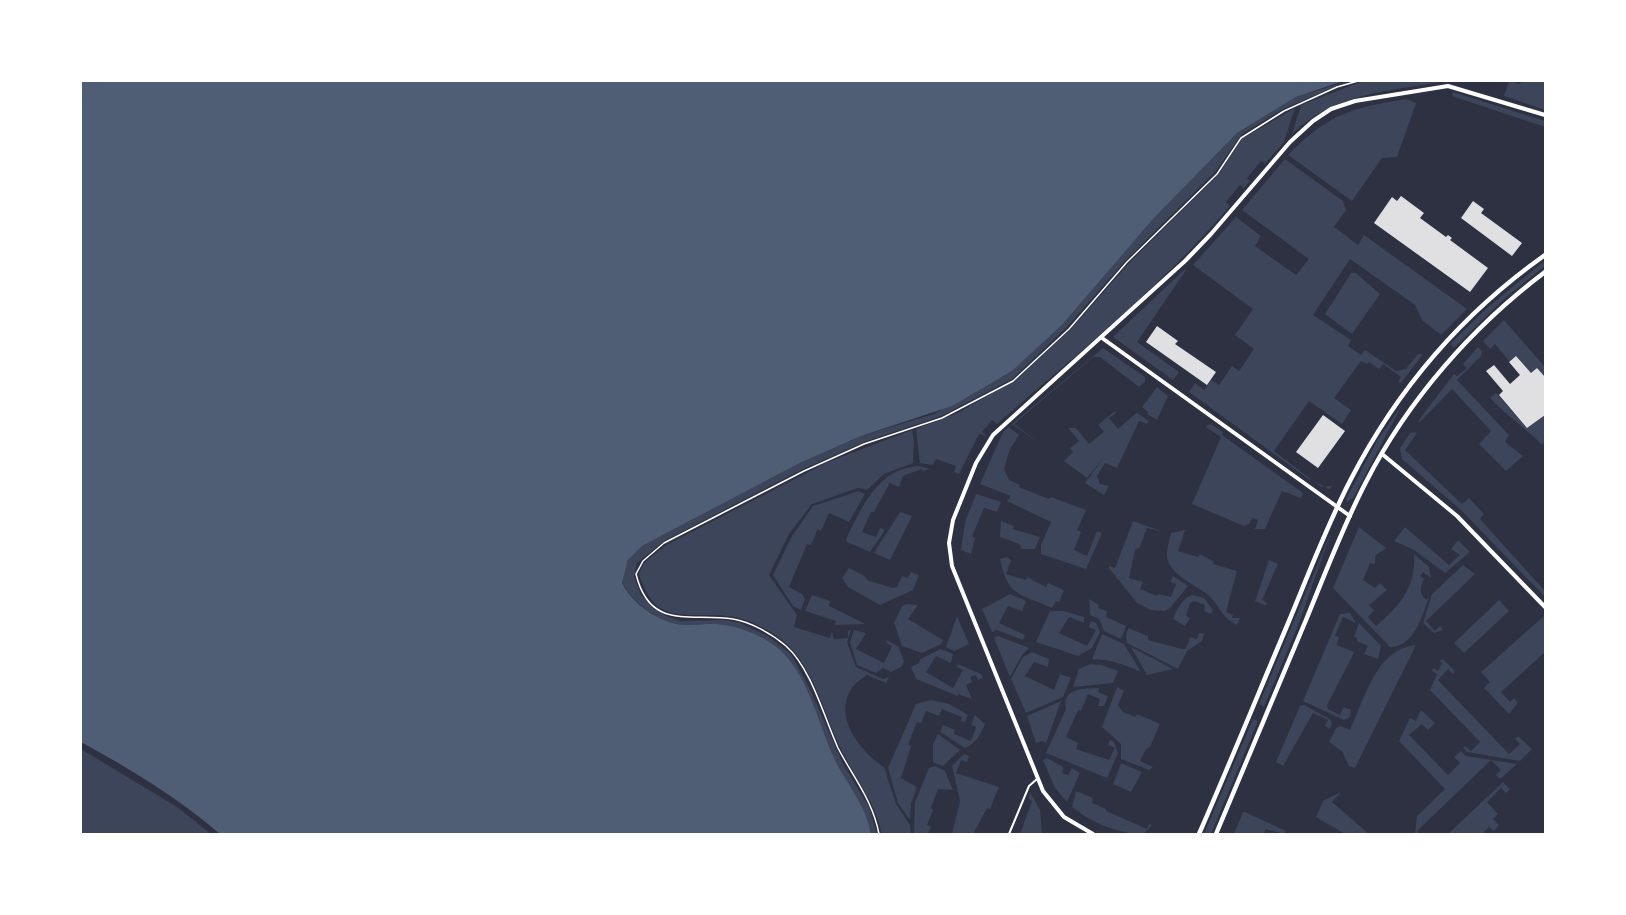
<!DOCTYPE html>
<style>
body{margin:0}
#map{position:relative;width:1626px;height:915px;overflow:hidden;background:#2d3142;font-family:"Open Sans",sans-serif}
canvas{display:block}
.frame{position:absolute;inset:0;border:82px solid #fff;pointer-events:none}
</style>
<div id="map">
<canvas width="1626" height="915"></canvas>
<div class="frame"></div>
</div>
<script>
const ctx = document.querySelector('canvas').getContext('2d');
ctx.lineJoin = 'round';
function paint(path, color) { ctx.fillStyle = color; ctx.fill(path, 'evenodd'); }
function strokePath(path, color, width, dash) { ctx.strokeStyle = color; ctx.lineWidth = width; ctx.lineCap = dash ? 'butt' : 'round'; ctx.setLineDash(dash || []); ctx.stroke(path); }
paint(new Path2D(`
 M1348,81l-65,28 -41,25 -27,38 -89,88 -59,67 -55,52 -71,37 -77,26 -61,27 -139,72 -27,22 -3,14 7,18 25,21 15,5 44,-1 15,3 28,13 23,18 20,37 32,73 26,43 8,27h-6c-7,-32 -22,-46 -36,-74 -19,-39 -28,-98 -70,-121 -13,-7 -33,-14 -48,-15 -12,-1 -25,2 -37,1 -21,-2 -48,-23 -58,-42l6,-23 14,-14 158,-83 61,-27 73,-22 78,-43 50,-46 92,-107 83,-85 59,-36z
 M1363,81l77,1c-55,10 -105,11 -148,52l9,-29z
 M1509,81l11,3 1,-3h24v29l-41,-14z
 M1453,92l92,29v6l-93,-31z
 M1406,99l10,4 -19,54 -15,1 -30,43 -64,-46c40,-41 63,-47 118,-56z
 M1295,108l-11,34 -19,22 -4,-3 -14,17 3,3 -6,7 -4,-3 -14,17 4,4c-69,81 -153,148 -233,218l-5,-4 -10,12 5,4 -8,-2 -20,40 -5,-2 2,-6 -20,-7 -3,6 -13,-2 -4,-34 42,-16 61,-36 51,-47 59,-67 89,-88 24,-36z
 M1285,159l58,42 3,9 -12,17 24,18 6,-10 103,74 -26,26 -19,-15 -7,-15 -65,-46 -37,56 38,25 -3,6 13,9 4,-5 31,21 10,-2 12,-15h5l-22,29 -3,-1 3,-5 -18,-13 -4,5 -10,-7 -2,2 -6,-3 -27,37 17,12 -9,14 -33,-23 -35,50 47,36 12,-1 -4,3 -22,-11 -118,-86 6,-9 9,7 7,-10 8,5 13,-19 7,5 15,-22 -19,-14 18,-26 -60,-44 43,-48 25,19 -6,10 41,29 13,-16 -67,-49z
 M1543,262l2,4 -40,32 -51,50 -4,-4 37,-36z
 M1184,270h2l-49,72 42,30 -6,8 -60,-43z
 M1351,273h5l24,21 -28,40 -27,-20z
 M1504,320l41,47v10l-8,-9 -6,5 -15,-17 -7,5 -14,-17 -5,5 -7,-8z
 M1478,347l4,4 -1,5 -24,24 52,55 -4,7 18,14 -17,15 -27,-27 12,-13 -39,-42 -32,33 -2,-1 36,-47 3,2 10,-8 -4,-4z
 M1103,348l42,29v5l-6,5 -39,-30h-7l-79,67 27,20 -28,-19 -1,-1z
 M1157,387l11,9 -11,24 -10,-6 1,-2 -6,-5z
 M1496,393l31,35 18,-13v27l-3,3c-14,-15 -36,-30 -52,-47z
 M1402,405l-49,93 -6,4 -1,-3 32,-60z
 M1140,410l-3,3 12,8 -2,3 -8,-3 -22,47 -12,-5 -8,13 3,8 9,2 -5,9 -19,-12 20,-27 -18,22 -23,-17 9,-9 -3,-4 9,-7 -11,-13h8l13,16 15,-12 -6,-7 17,-14 1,2 -7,5 9,11z
 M1210,424l13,8 -1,3 81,58 -2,5 -19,-7 -17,38h-10l3,-9 -6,-2 -3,6 -5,2 -52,-22 29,-67 -15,-10z
 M1009,427l10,8 -9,14 -6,20 5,11 11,5 -1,2 30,12 2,-2 35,13 -9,20 4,2 -7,18 13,6 10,-25 5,2 -16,36 -45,-15v-9l10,-23 -44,-21 4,-5 -31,-12 23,-52z
 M912,430l2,11 -1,22 -29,11 -17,16 -9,-2 -46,16 -23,30 -20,41 28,40 -3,12 36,11 2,-7 2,8 14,-1v-7l3,-1 -4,12 9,25 27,12 6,-2 -3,6 -19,-8c-42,25 -15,71 17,92l12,37 14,21 1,9h-29c-7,-32 -25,-53 -39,-81 -19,-37 -29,-89 -63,-115 -13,-9 -30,-18 -45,-21 -44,-8 -79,14 -96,-43l5,-11 22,-18 162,-83z
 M1415,432l2,1 -12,17 57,54 7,-6 15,16 -4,5 65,72v6l-83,-86 -60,-52 -2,-11 10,-15z
 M919,466l11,3 -7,2 -1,-2 -19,7 -4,11 -9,-4 -16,29h-3l-9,20 14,5 4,-9 5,2 -15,22 -23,-10 -1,-3c16,-32 32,-71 73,-73z
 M859,491l6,3 -16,28 -20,-9 -8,18 -3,-2 -7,16 -4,-1 -18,43 13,7 3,5 -4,11 -8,-4 -20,-31 19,-39 21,-30z
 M976,494l25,8 -4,10 -13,-4 -12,28 3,2 -4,16 -10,-4 4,-28z
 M900,512l12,4 -22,44 -16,-7z
 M1001,521l13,5 -1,3 27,8 -5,12h-13l-3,-5 -19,-7z
 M1133,521l28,10 -14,-3 -7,19 -5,3 -6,28 14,4 -3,7 17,7 1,-2 13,3 5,-13 -6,-2 3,-6 15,10 -18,22 -6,3 -13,-1 -14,-7 -28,-35v-2l6,2z
 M1359,527l27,21 -11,8v8l-5,-1 -7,17 12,8 5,-5 7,7 -18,15 5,5 -6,7 8,9c24,-21 40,-38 38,-72l15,13 2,11 -8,-6 -3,4 4,3c-3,7 -6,13 2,21l3,-3c-7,19 -15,50 -39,50l-57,-59z
 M1405,527l44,38 11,-10 -9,-6 7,-9 12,12 -25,21 -31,-23 -20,-9z
 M1185,530l-7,21 20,6 2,-3 14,8 -1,2 24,7 -11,41 7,3 -1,3h8l-3,7c-18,-9 -16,-19 -29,-30 -12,-10 -34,-18 -40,-34 -3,-9 1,-19 3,-28z
 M1332,530l-33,93 -35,84 -5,-3z
 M1007,557l4,3 -5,14 20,6 1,-3 19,10 2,-4 16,7 -5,12 -3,-1 -4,7c-32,-15 -44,-10 -52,-49z
 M1269,560l9,4 -16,36 5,3 -1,3 -11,-5z
 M1463,565l12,9 -49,47 9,10 5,-5 3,4 -9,3 -11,-10 9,-29z
 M849,568l14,7 6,6 24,7 4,-1 5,-11 6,2 3,-6 8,3 -6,15 -33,15 -32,-18 -6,-9z
 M1010,594l16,7 -4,10 -14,-5 -9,17 26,12 -2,5 -26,-10 -5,2 -10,-23z
 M812,595l18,6 -1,5 36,18 -30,1 1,-4 -31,-10z
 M1193,595l11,3 9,12 -2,4 -7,-3 1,-6 -11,-4 -4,2 -4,13 4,2 -5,8 -12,-7c4,-10 9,-21 20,-24z
 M1089,599l10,6 -1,3 9,3 -1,6 20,9 -5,13 -17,-8 -5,-12 -9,-4z
 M1499,600l10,11 -45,42 -10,-10z
 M907,604l11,1 -10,14 35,21 -2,4 -19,9 -20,-7 -8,-23 8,-17z
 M1050,611h14l20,6v6l-15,-6 -10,16 28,13 9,-16 -7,-3 2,-6 5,2 4,9 -8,16 -14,8 -42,-14z
 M1350,613l6,10 -13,-6 -8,19 4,1 -2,8 17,7 -1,3 -26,50 1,4 12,6 4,-8 7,3 -1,7 -6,3 -41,-19 37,-87z
 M957,616l12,28 -15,7 -8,-4z
 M1544,616l1,36 -44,40 9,10 4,-4 4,5 -9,11 -25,-26 6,-6 -9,-10z
 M1359,623l22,23 -3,13 -14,-5 4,-8 -11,-5v-3l-3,-1z
 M1128,628l20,8v4l34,9h4l4,-12 7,2 2,-6 5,1 -2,7 -15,10 -9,18 -51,-26 -1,-6z
 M854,630l12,3 -10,16 28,14 8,-17 -6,-3 1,-3 12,7 5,15 -3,5 -10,5 -8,-4 -7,5 -19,-8 -7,-23z
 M1102,634l22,10 17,28c-11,-5 -28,-12 -39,-12 -3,-1 -7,0 -10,-1z
 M998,636l31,12 -7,7 -12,22 -16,-39z
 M1416,645l-61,123 -6,-2 -7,-15 -13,-9 7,-14 5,-2 9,4c15,-32 26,-81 66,-85z
 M1131,647l42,22 -26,6z
 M941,649l12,5 -2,9 -15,-7 -10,16 27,16 10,-18 -6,-3 1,-3 23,10 2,4 -5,2 -2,-5 -6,2 2,5 -6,3 6,14 -14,-5v2l-42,-17 -5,-12 8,-4 1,-4z
 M1032,652l17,7 -1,8 -14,-5 -9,14 29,14 6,-16 11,4 -8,19 -37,16 -15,-34 12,-22z
 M1443,659l12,12 -2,3 -5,-5 -10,11 71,74 11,-10 -5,-5 3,-3 14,13 -12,12 -53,-9 -4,-4 2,-2 6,5 9,-9 -50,-52 7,-16 -5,-3 1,-3 5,3 4,-8 -3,-2z
 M1090,664l11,1 17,6 -5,12 -40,4 6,-18z
 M1117,687l7,4 -6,14 5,7 12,5 2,-3 23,10 -10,23 -4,2 -6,12 13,6 -4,3 -28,-11v-15l-19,-17z
 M1099,688l-1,4 10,4 -4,10h-6l2,-7 -12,-5 -7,17 -3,-1 -12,27 12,6 -2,6 33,11 6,-12 -7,-3 2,-5 4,2 4,11 -11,25 -61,-25 20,-44c-5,-22 18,-20 33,-21z
 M931,700l18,4 19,11 -3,7 -4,-1 1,-4 -20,-8 -3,7 -13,-5 -5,12 -4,-1 -9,22 3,2 -10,32 16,9 -6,17 -1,16 -12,-17 -10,-35 28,-64z
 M1061,701l-15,42 -4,-2 -6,2 -9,-27z
 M1304,705l27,15 1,4 -2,5 -5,-3 3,-6 -15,-7 -30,53 -7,-4 24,-56z
 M1421,710l14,13 -7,7 -6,-6 -13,11 39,40 12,-12 -6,-6 7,-6 5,5 51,8 -17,15 -4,-4 5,-5 -10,-10 -74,71 3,3h-5l2,-18 28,-27 -46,-48 11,-23 6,3z
 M975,715l10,9c-5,12 -9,19 -20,24l-25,-16 3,-7 12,5 -1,4 17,7 5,-14 -5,-2z
 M1253,719l5,2 -47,113h-7z
 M938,734l22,16 -17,16 -10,-4v-18z
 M81,749l96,58 34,27h-130z
 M964,754l5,2 -2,6 -6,-2 -5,13 43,14 -9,22 -3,-1 -14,26h-21l8,-33 -8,-35z
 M1047,758l16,9 -1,6 6,2 4,-7 8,5 -13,29 -12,-14 -12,-28z
 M1121,763l21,9 -11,20 -18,-8z
 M935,766l10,5 8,19 -15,-1 -7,19 2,2 -6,15 4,2 -3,7h-14l1,-32 14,-34z
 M1503,782l7,7 -4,4 -5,-5 -14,14 11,12 -5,5 6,6 -5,6 -5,-4 -7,7h-34z
 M1076,791l17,7 -1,5 14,6v2l41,18 2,-5 3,1 -8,9c-26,0 -52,-11 -72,-27z
 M1030,792l10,18 2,24h-22l12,-33 -3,-2z
 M1341,792l-9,10 37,32h-24l-29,-17 7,-16z
 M1243,812h2l41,19 -2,3 -18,-5 -3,5h-29z`), '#3c4559');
paint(new Path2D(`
 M81,81h1262l-47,16 -59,36 -83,85 -92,107 -50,46 -60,35 -91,30 -61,27 -158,83 -14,14 -6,23c9,19 34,37 54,41 13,3 28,-1 41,0 16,1 35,8 48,15 42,23 51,81 70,121 13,26 31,45 36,74h-651c-43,-37 -90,-65 -139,-92z`), '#4f5d75');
paint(new Path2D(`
 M1401,196l23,17 -4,5 26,19 2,-2 4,3 -2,2 38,28 -18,24 -96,-69 18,-26 5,4z
 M1473,201l11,8 -3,4 41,30 -10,13 -51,-38z
 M1157,326l21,15 -3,3 41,28 -9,13 -61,-43z
 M1516,356l15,17 6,-5 8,9v38l-18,13 -28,-33 4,-4 -17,-20 8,-6 16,19 10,-9 -11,-13z
 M1323,415l22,16 -27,37 -22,-16z`), '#e0e0e3');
strokePath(new Path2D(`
 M879,834c-6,-33 -26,-57 -41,-86 -14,-31 -27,-80 -52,-102 -14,-12 -35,-24 -53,-27 -41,-7 -83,13 -97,-45l7,-13 21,-18 140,-72 60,-27 78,-26 71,-37 56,-52 58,-67 90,-88 24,-36 43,-27 53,-24 21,-6`), '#fff', 1.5);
strokePath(new Path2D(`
 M1009,834l20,-48 8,-7`), '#fff', 2);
strokePath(new Path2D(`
 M1102,338l248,178
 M1382,454l75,62 88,91
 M1093,834l-29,-17 -21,-26 -91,-225 -3,-23 4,-23 23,-57 17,-28 192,-174 26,-27 79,-92 23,-21 18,-12 24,-8 93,-15 97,29`), '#fff', 4);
strokePath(new Path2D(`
 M1199,834c31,-71 60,-142 90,-213 20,-48 38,-96 62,-142 46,-89 112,-166 194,-224
 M1216,834c30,-71 60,-143 90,-214 19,-46 37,-94 60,-138 42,-82 106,-155 179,-210`), '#fff', 4.5);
</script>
